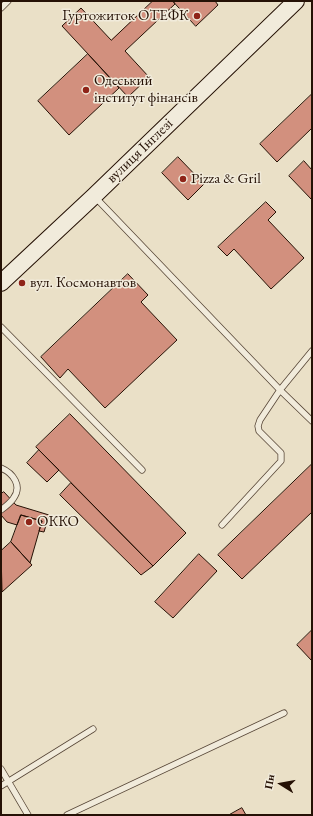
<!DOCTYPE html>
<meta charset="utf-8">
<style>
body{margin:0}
#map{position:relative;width:313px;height:816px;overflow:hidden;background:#eae0c7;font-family:"EB Garamond",serif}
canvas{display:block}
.frame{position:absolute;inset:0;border:2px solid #251105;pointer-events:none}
.north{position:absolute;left:261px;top:764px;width:40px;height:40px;-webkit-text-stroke:3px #f1ebdb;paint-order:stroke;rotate:281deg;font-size:11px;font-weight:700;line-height:16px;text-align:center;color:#251105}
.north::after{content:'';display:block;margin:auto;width:14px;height:18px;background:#251105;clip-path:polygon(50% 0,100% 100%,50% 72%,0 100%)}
</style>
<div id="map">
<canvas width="313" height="816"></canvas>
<div class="frame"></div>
<div class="north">Пн</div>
</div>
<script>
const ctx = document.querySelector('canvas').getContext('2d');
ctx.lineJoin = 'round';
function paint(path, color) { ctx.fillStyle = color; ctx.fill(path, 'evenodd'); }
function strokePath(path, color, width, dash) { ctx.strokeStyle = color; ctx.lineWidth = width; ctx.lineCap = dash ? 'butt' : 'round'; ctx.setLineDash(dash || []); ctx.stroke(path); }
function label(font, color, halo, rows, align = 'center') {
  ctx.font = font + ' "EB Garamond",serif'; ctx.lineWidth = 3; ctx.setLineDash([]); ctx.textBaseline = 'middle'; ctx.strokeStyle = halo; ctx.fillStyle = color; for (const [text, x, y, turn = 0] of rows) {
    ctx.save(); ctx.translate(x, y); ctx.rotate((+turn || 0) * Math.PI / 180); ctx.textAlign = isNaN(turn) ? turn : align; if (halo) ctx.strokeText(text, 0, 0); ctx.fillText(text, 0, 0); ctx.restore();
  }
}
const building = new Path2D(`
 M153,1h20l2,3 -50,47 24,26 -21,20 -66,-71 19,-18 30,32z
 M173,1h42l3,4 -22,21z
 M88,54l31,34 -50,47 -31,-34z
 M312,94v34l-35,34 -17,-18z
 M178,157l26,27 -16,16 -26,-27z
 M304,161l8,9v30l-23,-24z
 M266,202l10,10 -8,8 36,38 -33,31 -37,-40 -7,7 -9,-9z
 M128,274l20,21 -7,7 36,38 -72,68 -37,-39 -8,9 -19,-21z
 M70,414l116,119 -33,33 -117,-119z
 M39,450l20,20 -12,12 -20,-19z
 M312,464v48l-70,67 -24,-24z
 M71,483l82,83 -12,9 -81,-80z
 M4,492l12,13 33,10 -5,17 -5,-1 3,-10 -21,-6 -4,10 -10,-3 -6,-7v-21z
 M21,515l21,6 -12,42 -19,-21z
 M11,542l21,23 -30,27 -1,-41z
 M199,554l18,17 -44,47 -18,-16z
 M312,630v31l-15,-16z
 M242,808l4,7h-17z`);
paint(building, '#d2907e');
strokePath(building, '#251105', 1);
const lane = new Path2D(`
 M1,8l7,-7
 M95,197l185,193 32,31
 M1,327l141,143
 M1,468c12,5 22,18 12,31 -3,4 -8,8 -12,11
 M222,525l59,-64v-8l-22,-22 -1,-5 2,-6 20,-30 32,-39
 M1,769l27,46
 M1,786l92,-57
 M67,815l217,-102`);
const secondary = new Path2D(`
 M1,283l93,-87 202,-195`);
strokePath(lane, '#564536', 7);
strokePath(secondary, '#251105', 18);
strokePath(lane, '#f1ebdb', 5.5);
strokePath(secondary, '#f1ebdb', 16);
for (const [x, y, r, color] of [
 [197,16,4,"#8f2418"],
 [86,90,4,"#8f2418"],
 [183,179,4,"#8f2418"],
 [22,283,4,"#8f2418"],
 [29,522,4,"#8f2418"]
]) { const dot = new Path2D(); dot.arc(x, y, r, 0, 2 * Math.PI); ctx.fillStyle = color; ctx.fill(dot); strokePath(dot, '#f1ebdb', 1.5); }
label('15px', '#251105', '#f1ebdb', [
 ["Гуртожиток ОТЕФК",189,16,"right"],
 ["Одеський",94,81],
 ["інститут фінансів",94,98],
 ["Pizza & Gril",191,179],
 ["вул. Космонавтов",30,283],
 ["ОККО",37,522]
], 'left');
label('15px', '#251105', '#f1ebdb', [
 ["вулиця Інглезі",140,151,-44]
]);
</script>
